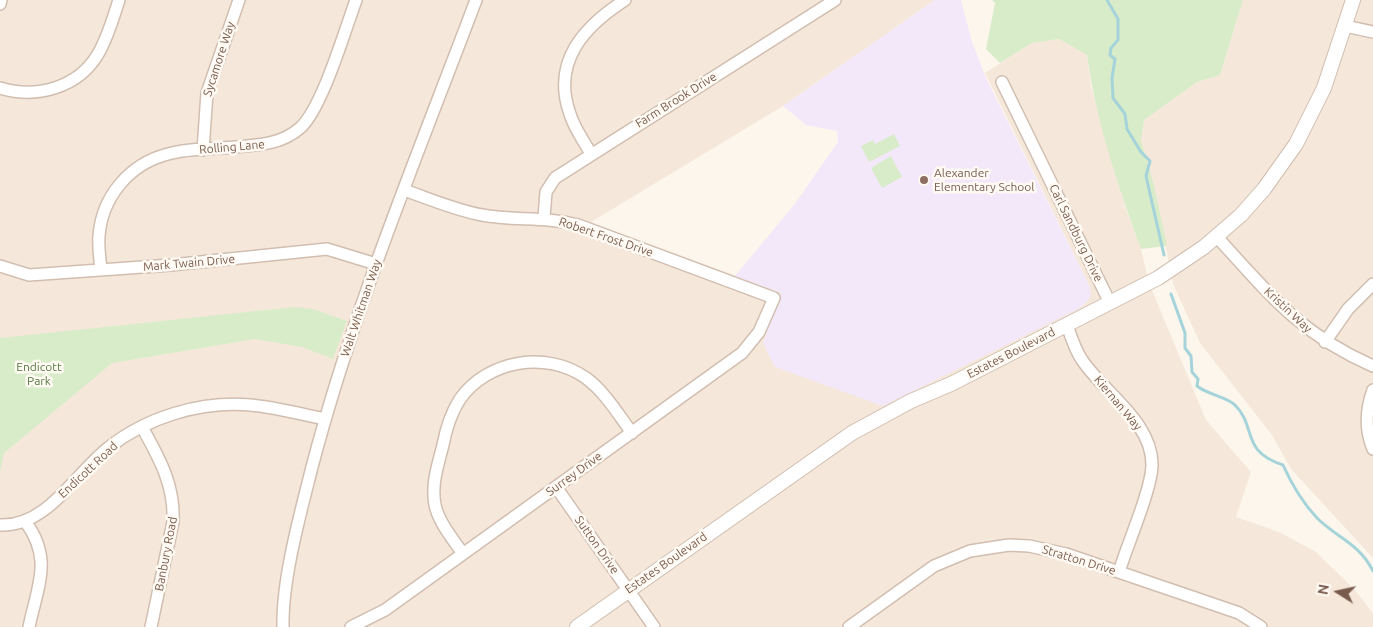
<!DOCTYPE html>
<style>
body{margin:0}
#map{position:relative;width:1373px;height:627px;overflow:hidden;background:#fdf6ec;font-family:Ubuntu,sans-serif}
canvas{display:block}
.north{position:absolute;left:1313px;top:567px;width:50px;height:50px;-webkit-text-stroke:4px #fffaf3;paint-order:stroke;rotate:280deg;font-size:14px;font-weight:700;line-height:20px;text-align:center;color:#7a5c4d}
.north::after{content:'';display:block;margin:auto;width:18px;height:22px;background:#7a5c4d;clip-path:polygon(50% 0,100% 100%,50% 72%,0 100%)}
</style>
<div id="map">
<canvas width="1373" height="627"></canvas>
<div class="north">N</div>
</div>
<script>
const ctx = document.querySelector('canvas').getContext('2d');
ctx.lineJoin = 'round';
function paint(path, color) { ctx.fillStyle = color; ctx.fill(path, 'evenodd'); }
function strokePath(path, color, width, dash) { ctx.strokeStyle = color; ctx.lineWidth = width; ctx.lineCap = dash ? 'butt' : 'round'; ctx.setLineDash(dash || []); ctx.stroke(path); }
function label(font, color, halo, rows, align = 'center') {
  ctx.font = font + ' Ubuntu,sans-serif'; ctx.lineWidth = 5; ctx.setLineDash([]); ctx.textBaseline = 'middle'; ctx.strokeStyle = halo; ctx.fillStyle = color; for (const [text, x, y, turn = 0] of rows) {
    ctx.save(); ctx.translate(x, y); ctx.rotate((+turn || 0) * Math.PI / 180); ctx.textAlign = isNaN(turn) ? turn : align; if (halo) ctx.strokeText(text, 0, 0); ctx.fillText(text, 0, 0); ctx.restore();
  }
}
paint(new Path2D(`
 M0,0h935l-152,106 -192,116 191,71 -19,50 327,-48 -1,-10 -104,-212 47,-30 27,-4 28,16 4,31 34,120 16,43 8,34 57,137 45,52 -15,45 43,15 37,20 38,37 19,24v14h-1373z
 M1243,0h130v558l-82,-89 -19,-34 -72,-92 -27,-59 -20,-103 -12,-40 3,-21 53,-38 23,-7z`), '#f5e8da');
paint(new Path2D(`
 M935,0h26l11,42 14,36 103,207 2,10 -4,7 -7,6 -197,98 -108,-39 -12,-24 18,-50 -46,-17 59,-71 44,-63 -1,-11 -31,-6 -23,-19z`), '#f3e8fa');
paint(new Path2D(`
 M992,0h251l-23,75 -23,7 -53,38 -3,21 12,40 14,65 -26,3c-23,-63 -45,-128 -54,-194l-28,-16 -27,4 -32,20 -14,-14 9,-46z
 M894,134l6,12 -31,16 -8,-16 12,-6 2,4z
 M891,156l11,21 -20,11 -11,-20z
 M294,307l19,2 34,12 -14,38 -31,-12 -47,-8 -143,24 -108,90 -4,19v-134z`), '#d8ecc9');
strokePath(new Path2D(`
 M1107,0l11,19v21l-7,8 -1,7 5,4 -3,19 1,20 12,16 2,15 14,23 9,9 -4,15 18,79
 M1171,294l14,39v15l6,8 1,16 6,7 -1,7c11,9 28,10 38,19 22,22 5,46 48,60 9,20 19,37 34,53 20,20 42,25 56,53`), '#a5d3da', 3);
const minor = new Path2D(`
 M0,4l1,-4
 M1345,26l28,6
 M1002,82l108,221
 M0,88c36,11 78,0 98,-34 10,-17 15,-36 21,-54
 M203,150l4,-57 32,-93
 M591,154c-7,-13 -17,-26 -21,-40 -19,-53 15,-88 55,-114
 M544,218l2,-26 9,-14 280,-178
 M1217,237c52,57 83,97 156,129
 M0,266l29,9 142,-10 156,-16 49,15
 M101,270c-1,-11 -3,-23 -2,-34 3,-39 30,-72 69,-82 21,-6 46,-5 68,-7 23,-2 46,-3 64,-19 22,-19 45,-98 56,-128
 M1067,325c4,12 8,25 15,35 22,33 71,62 70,106 -1,25 -25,79 -33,106
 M1325,342l23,-33 25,-25
 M1373,390c-7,19 -8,40 0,59
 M142,427c17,31 33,58 31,95l-22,105
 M556,487l98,140
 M25,521c28,38 13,63 4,106
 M0,525c47,2 75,-51 108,-77 39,-31 92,-47 142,-43 25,2 50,9 75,14
 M463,554c-10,-15 -24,-31 -28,-49 -4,-21 3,-40 8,-60 3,-16 8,-32 17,-46 28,-39 86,-49 126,-21 19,14 32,36 46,55
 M283,627c-1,-48 17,-112 29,-160 42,-160 106,-313 164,-467
 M351,627l34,-17 357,-257 17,-21 15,-34 -196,-73c-33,-9 -64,-4 -96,-10 -27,-5 -52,-16 -78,-25
 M849,627l85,-61 36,-15 39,-6 20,1 37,8 173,59 22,14`);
const tertiary = new Path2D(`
 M577,627l275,-194 59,-32 40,-17 207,-106 46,-31 37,-32 23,-26 32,-45 28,-56 29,-88`);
strokePath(minor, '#d1beb0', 14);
strokePath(tertiary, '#d1beb0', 16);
strokePath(minor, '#fff', 11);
strokePath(tertiary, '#fff', 14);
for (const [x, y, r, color] of [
 [924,180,5,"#8d6e63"]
]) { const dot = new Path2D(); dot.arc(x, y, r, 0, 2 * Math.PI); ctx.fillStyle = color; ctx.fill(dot); strokePath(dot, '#fffaf3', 2); }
label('12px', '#7a5c4d', '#fffaf3', [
 ["Sycamore Way",219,59,-72],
 ["Farm Brook Drive",676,100,-32],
 ["Rolling Lane",232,147,-5],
 ["Carl Sandburg Drive",1076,233,64],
 ["Robert Frost Drive",606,237,19],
 ["Mark Twain Drive",189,263,-5],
 ["Walt Whitman Way",361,308,-71],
 ["Kristin Way",1288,310,43],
 ["Estates Boulevard",1011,353,-27],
 ["Kiernan Way",1118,403,50],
 ["Endicott Road",88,470,-43],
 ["Surrey Drive",574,474,-36],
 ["Sutton Drive",597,545,55],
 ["Banbury Road",166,554,-79],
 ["Stratton Drive",1079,560,17],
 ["Estates Boulevard",666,563,-35]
]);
label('12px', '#785e54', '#fffaf3', [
 ["Alexander",934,173],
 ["Elementary School",934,187]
], 'left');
label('12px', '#537a41', '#fffaf3', [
 ["Endicott",39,367],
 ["Park",39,381]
]);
</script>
